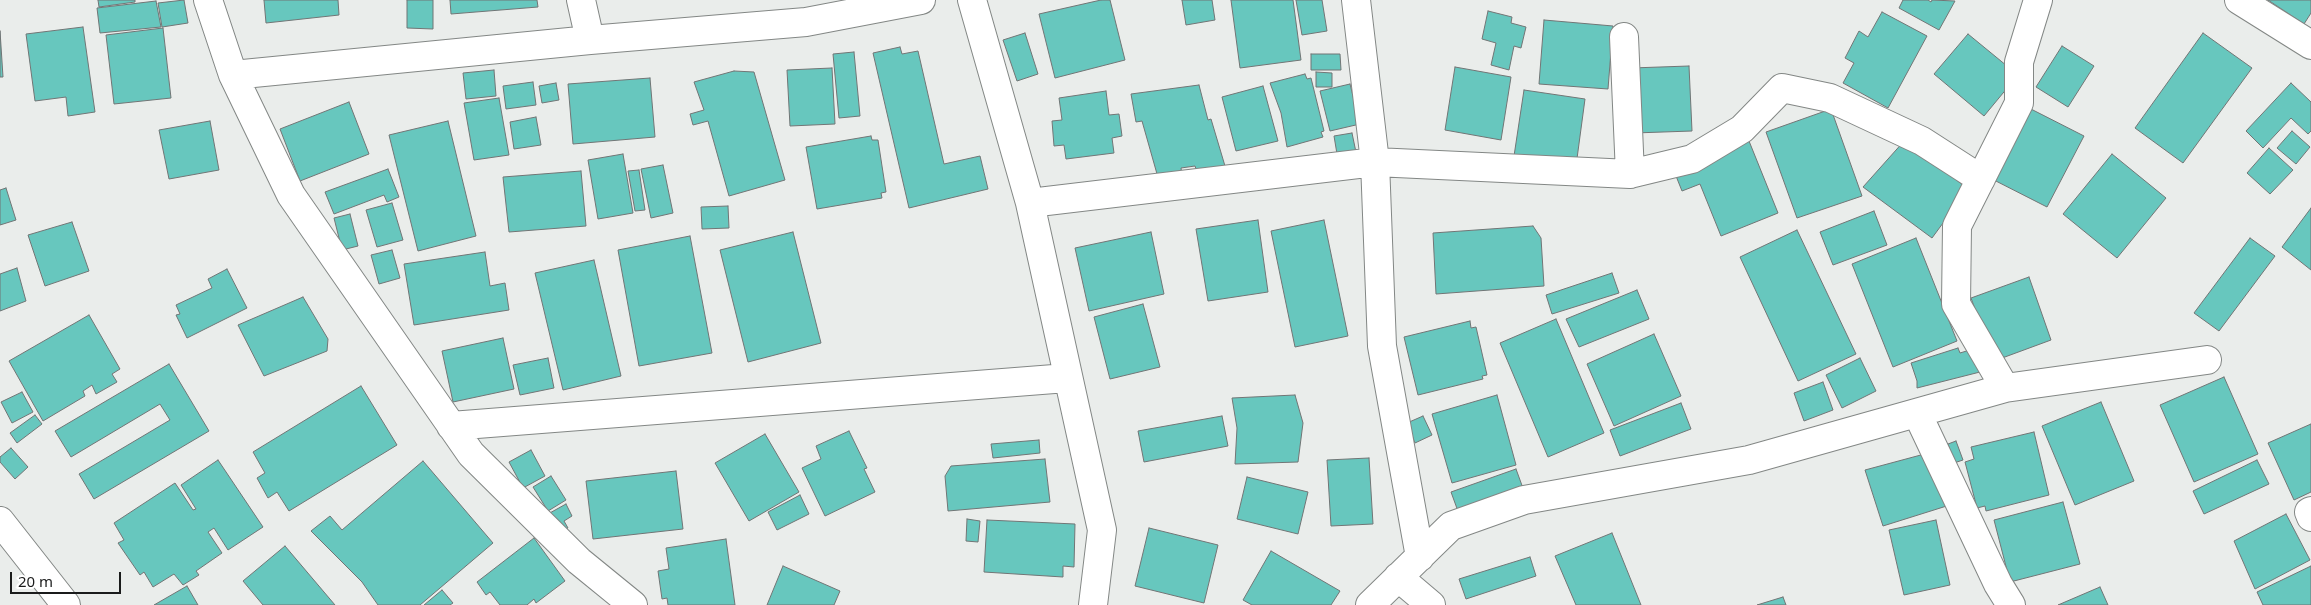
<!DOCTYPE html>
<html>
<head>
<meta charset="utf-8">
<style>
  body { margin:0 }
  #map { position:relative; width:2311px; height:605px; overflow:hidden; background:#eaedeb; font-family:"Noto Sans",sans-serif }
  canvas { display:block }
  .scale { position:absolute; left:10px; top:572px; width:111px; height:22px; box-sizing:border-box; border:2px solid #1a1b1b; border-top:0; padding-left:6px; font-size:15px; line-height:18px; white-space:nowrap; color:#1a1b1b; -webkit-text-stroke:4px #fff; paint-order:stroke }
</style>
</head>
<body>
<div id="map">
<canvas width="2311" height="605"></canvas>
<div class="scale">20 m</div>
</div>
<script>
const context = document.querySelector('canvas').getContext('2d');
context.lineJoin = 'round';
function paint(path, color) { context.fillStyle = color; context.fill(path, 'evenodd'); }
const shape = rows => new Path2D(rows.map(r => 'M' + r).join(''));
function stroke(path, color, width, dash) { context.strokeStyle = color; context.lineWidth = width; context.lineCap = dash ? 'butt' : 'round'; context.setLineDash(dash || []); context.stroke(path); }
const building = shape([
  [98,0,135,0,135,2,99,7,98,0],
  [184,0,188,23,162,27,158,3,184,0],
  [264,0,338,0,339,15,266,23,264,0],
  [407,0,433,0,433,29,407,28,407,0],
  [450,0,537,0,538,7,451,14,450,0],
  [1101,0,1110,0,1125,60,1055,78,1039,14,1101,0],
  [1182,0,1212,0,1215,20,1186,25,1182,0],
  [1231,0,1293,0,1301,60,1240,68,1231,0],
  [1296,0,1322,0,1327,31,1302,35,1296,0],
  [1903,0,1928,0,1931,2,1932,0,1955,1,1939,30,1899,8,1903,0],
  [2268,0,2311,0,2311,13,2304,24,2268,0],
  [156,1,161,27,100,33,97,8,156,1],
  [1488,11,1512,17,1511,23,1526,27,1521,48,1514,46,1509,70,1491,65,1496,43,1482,39,1488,11],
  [1882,12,1927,36,1888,108,1843,83,1854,63,1845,58,1859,31,1868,37,1882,12],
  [1544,20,1613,26,1608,89,1539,84,1544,20],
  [83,27,95,112,68,116,66,97,35,101,26,34,83,27],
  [163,28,171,98,114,104,106,35,163,28],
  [0,31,3,77,0,77,0,31],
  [1025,33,1038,74,1017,81,1003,40,1025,33],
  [2203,33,2252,68,2183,163,2135,128,2203,33],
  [1968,34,2018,75,1984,116,1934,74,1968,34],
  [2062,46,2094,66,2068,107,2036,87,2062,46],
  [900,47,902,54,918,51,944,164,980,156,988,189,909,208,873,53,900,47],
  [854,52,860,116,839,118,833,54,854,52],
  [1311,54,1340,54,1341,70,1311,70,1311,54],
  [1689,66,1692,131,1634,133,1631,68,1689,66],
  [1455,67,1511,77,1501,140,1445,130,1455,67],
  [832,68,835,124,790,126,787,70,832,68],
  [494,70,496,96,466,99,463,73,494,70],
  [734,71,754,72,785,180,729,196,708,121,693,125,690,114,704,110,694,82,734,71],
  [1316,72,1332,73,1332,87,1316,87,1316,72],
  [1305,74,1307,79,1311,78,1324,131,1321,132,1323,137,1287,147,1281,113,1270,83,1305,74],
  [650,78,655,137,573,144,568,84,650,78],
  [533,82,536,105,506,109,503,86,533,82],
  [556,83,559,100,542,103,539,86,556,83],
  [2291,83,2311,102,2311,131,2308,134,2291,118,2263,148,2246,131,2291,83],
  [1350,84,1360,124,1330,131,1320,91,1350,84],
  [1199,85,1208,120,1211,119,1225,166,1197,172,1195,166,1181,168,1182,175,1159,181,1142,121,1136,122,1131,94,1199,85],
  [1263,86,1278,141,1236,151,1222,97,1263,86],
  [1524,90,1585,99,1576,166,1514,156,1524,90],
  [1106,91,1109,115,1119,114,1122,136,1112,138,1114,153,1066,159,1064,145,1054,146,1052,121,1062,120,1059,98,1106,91],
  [499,98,509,155,474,160,464,103,499,98],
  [349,102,369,154,300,181,280,129,349,102],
  [2025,106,2084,136,2047,207,1988,177,2025,106],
  [1831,109,1862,196,1797,218,1766,132,1831,109],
  [536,117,541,145,514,149,510,122,536,117],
  [210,121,219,170,169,179,159,130,210,121],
  [448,121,476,236,418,251,389,135,448,121],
  [2292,131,2310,147,2296,164,2277,148,2292,131],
  [1352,133,1357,157,1338,160,1334,136,1352,133],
  [871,136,872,140,878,140,886,192,881,193,882,198,817,209,806,147,871,136],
  [1905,140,1968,189,1932,238,1863,187,1905,140],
  [1749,141,1778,213,1721,236,1700,184,1682,191,1674,171,1749,141],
  [2269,148,2293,170,2270,194,2247,173,2269,148],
  [623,154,633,213,598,219,588,160,623,154],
  [2112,154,2166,198,2117,258,2063,214,2112,154],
  [663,165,673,213,651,218,641,169,663,165],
  [388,169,399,197,387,202,384,195,334,214,325,192,388,169],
  [639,170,645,210,635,211,628,171,639,170],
  [581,171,586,226,509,232,503,177,581,171],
  [6,188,16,220,0,225,0,190,6,188],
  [392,203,403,240,377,247,366,210,392,203],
  [728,206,729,228,702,229,701,207,728,206],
  [2311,208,2311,270,2282,247,2311,208],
  [1874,211,1887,245,1833,265,1820,232,1874,211],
  [350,214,358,246,342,250,334,218,350,214],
  [1258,220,1268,292,1208,301,1196,229,1258,220],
  [1324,220,1348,336,1295,347,1271,231,1324,220],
  [72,222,89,271,45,286,28,235,72,222],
  [1533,226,1541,238,1544,286,1436,294,1433,233,1533,226],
  [1797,230,1856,354,1798,381,1740,257,1797,230],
  [793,232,821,343,748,362,720,250,793,232],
  [1151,232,1164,294,1089,311,1075,248,1151,232],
  [690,236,712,353,639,366,618,250,690,236],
  [1916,238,1957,341,1893,367,1852,264,1916,238],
  [2250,238,2275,256,2219,331,2194,313,2250,238],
  [392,250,400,278,379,284,371,255,392,250],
  [485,252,490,286,505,283,509,310,414,325,404,264,485,252],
  [594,260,621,376,563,390,535,273,594,260],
  [17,268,26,301,0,311,0,274,17,268],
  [227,269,247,308,187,338,176,315,180,314,176,305,212,288,208,279,227,269],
  [1612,273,1619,293,1552,314,1546,295,1612,273],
  [2029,277,2051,340,1994,361,1971,298,2029,277],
  [1637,290,1649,319,1579,347,1566,319,1637,290],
  [303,297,328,339,327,351,264,376,238,325,303,297],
  [1143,304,1160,367,1110,379,1094,317,1143,304],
  [89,315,120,369,112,374,117,382,96,394,92,385,83,391,85,396,43,421,9,361,89,315],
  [1556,319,1604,433,1548,457,1500,343,1556,319],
  [1470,321,1471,328,1476,327,1487,375,1482,376,1483,379,1418,395,1404,337,1470,321],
  [1654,334,1681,396,1614,426,1587,364,1654,334],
  [503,338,514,389,453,402,442,351,503,338],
  [1958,348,1960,353,1973,349,1980,372,1917,388,1917,381,1911,363,1958,348],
  [548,358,554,388,520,395,513,365,548,358],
  [1860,358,1876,391,1842,408,1826,375,1860,358],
  [169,364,209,431,94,499,79,474,170,420,160,404,71,457,55,431,169,364],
  [2224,377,2258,454,2194,482,2160,405,2224,377],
  [1823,382,1833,410,1804,421,1794,393,1823,382],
  [361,386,397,445,289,511,277,492,268,498,257,478,265,473,253,452,361,386],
  [22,392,33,412,12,423,1,402,22,392],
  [1295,395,1303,423,1298,462,1235,464,1237,428,1232,398,1295,395],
  [1497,395,1516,465,1452,483,1432,414,1497,395],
  [2101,402,2134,481,2075,505,2042,426,2101,402],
  [1681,403,1691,429,1620,456,1610,430,1681,403],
  [35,415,42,424,17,443,10,433,35,415],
  [1222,416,1228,446,1144,462,1138,431,1222,416],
  [1423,416,1432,435,1415,443,1407,423,1423,416],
  [2311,424,2311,492,2294,500,2268,443,2311,424],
  [849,431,867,468,864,469,875,492,825,516,802,468,821,459,816,446,849,431],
  [2034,432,2049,495,1986,511,1985,506,1977,508,1965,462,1974,459,1971,447,2034,432],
  [765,434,799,492,749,521,715,463,765,434],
  [1039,440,1040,453,993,458,991,444,1039,440],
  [1956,441,1963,460,1954,463,1948,444,1956,441],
  [11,448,28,467,15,479,0,462,0,457,11,448],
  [531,450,545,476,523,488,509,462,531,450],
  [1932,452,1953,504,1883,526,1865,470,1932,452],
  [1369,458,1373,524,1331,526,1327,460,1369,458],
  [1045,459,1050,502,948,511,945,476,951,466,1045,459],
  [218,460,263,527,228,550,214,528,208,532,222,553,196,571,199,575,183,585,174,574,153,587,144,572,140,575,118,543,124,540,114,523,175,483,193,510,196,509,181,485,218,460],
  [2257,460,2269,484,2204,514,2193,491,2257,460],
  [423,461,493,543,420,605,378,605,362,582,311,531,330,516,342,530,423,461],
  [1516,469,1524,491,1459,514,1451,492,1516,469],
  [676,471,683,529,593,539,586,481,676,471],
  [551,476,566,500,548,511,533,487,551,476],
  [1247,477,1308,492,1298,534,1237,519,1247,477],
  [800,495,809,514,777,530,768,512,800,495],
  [2063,502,2080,564,2010,582,1994,520,2063,502],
  [566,504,572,516,564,521,568,528,558,533,548,514,566,504],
  [2286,514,2310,560,2255,589,2234,541,2286,514],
  [967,519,980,521,978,542,966,541,967,519],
  [987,520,1075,524,1074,567,1063,566,1063,577,984,572,987,520],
  [1936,520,1950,585,1904,595,1889,530,1936,520],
  [1149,528,1218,545,1204,603,1135,586,1149,528],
  [1612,533,1641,605,1576,605,1555,556,1612,533],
  [534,538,565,581,536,603,534,599,527,605,500,605,490,592,486,595,477,582,534,538],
  [726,539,735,605,668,605,667,598,662,599,658,571,669,569,666,548,726,539],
  [285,546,335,605,263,605,243,581,285,546],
  [1271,551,1340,591,1331,605,1252,605,1243,600,1271,551],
  [1530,557,1536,576,1466,599,1459,579,1530,557],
  [783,566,840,591,834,605,767,605,783,566],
  [2311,566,2311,605,2263,605,2257,592,2311,566],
  [187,586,198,605,154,605,187,586],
  [2100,587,2108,605,2058,605,2100,587],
  [442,590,453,603,450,605,424,605,442,590],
  [1783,597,1786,605,1757,605,1783,597]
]);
paint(building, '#67c7be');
stroke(building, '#717575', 1);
const street = shape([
  [208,0,233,75,291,195,471,454,579,561,633,605],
  [581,0,590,40],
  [972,0,1030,203,1102,530,1093,605],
  [1356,0,1375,162,1382,346,1420,557],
  [2239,0,2311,45],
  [1624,37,1630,174],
  [233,75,590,40,806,22,921,0],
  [1030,203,1375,162,1630,174,1692,159,1742,129,1782,88,1830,98,1922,141,1981,179],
  [2005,388,1956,304,1957,226,2019,103,2019,62,2038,0],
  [1917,413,1998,584,2011,605],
  [451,426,1067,378],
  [2311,511,2309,512,2311,517],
  [1398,577,1431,605],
  [1370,605,1451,526,1524,500,1749,460,2005,388,2207,360]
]);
const secondary = shape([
  [0,521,66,605]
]);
stroke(street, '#838785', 30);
stroke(secondary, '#838785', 30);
stroke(street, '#fff', 28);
stroke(secondary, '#fff', 28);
</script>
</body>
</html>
